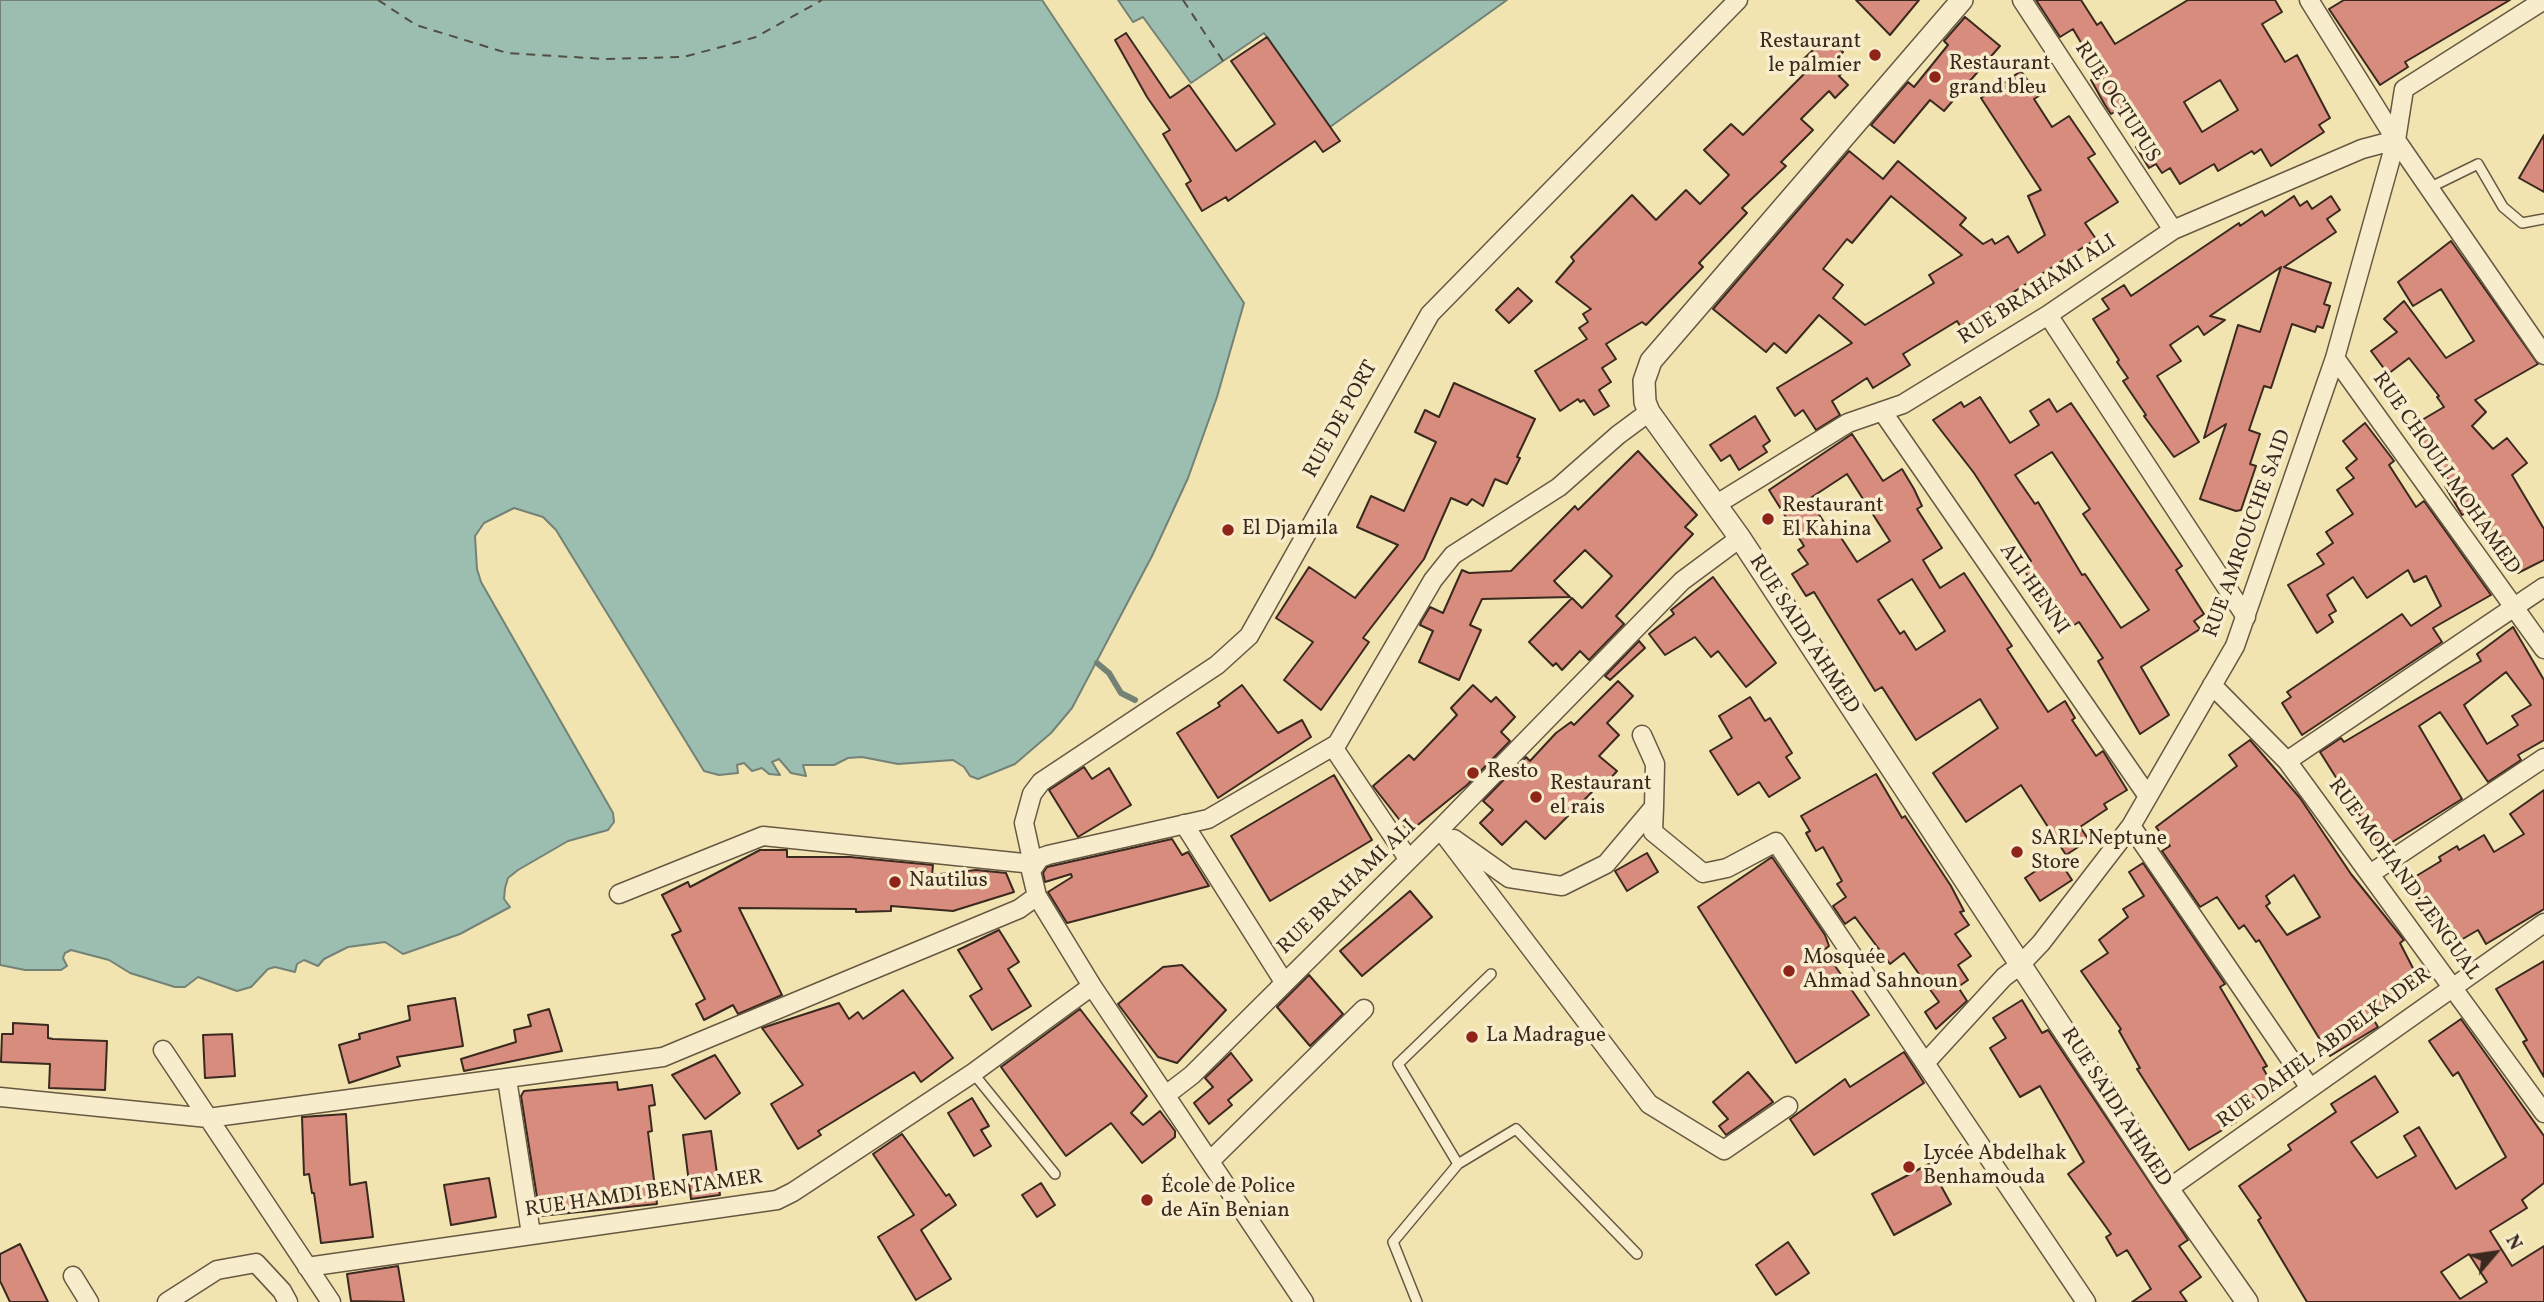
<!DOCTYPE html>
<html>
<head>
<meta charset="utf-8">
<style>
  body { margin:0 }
  #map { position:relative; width:2544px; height:1302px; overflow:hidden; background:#f2e4b1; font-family:Vollkorn,serif }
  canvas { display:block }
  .north { position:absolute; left:2460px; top:1218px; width:70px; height:70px; -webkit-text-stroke:5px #f7edcc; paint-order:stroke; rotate:61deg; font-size:19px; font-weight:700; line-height:28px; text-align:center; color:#39291e }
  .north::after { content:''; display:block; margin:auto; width:24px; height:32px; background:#39291e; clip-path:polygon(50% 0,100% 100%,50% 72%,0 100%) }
</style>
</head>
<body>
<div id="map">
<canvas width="2544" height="1302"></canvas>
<div class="north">N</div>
</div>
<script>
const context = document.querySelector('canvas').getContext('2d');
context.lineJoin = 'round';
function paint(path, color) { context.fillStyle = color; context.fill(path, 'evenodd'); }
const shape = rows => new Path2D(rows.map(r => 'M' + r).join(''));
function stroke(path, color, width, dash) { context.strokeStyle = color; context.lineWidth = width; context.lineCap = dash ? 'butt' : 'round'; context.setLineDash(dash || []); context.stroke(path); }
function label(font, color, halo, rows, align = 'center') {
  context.font = font + ' Vollkorn,serif'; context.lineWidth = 7; context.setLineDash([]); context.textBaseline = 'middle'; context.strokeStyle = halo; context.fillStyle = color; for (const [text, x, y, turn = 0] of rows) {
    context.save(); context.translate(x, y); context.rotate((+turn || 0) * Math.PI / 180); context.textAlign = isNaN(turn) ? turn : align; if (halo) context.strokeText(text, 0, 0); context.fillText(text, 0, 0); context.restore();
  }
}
const water = shape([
  [0,0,1042,0,1244,303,1217,397,1188,478,1152,556,1072,708,1051,733,1015,764,978,779,970,776,964,767,953,760,898,764,862,757,848,758,834,765,803,765,806,776,791,773,779,759,772,762,780,775,769,774,762,768,752,771,744,763,737,765,738,773,719,775,704,771,556,530,543,517,514,508,484,523,475,536,477,569,481,582,613,813,614,822,608,830,568,841,518,870,508,878,505,888,504,899,510,907,460,934,403,954,385,942,348,947,324,959,318,966,304,960,297,964,295,972,275,967,268,969,251,987,237,991,198,977,185,987,175,987,130,973,109,960,71,950,65,953,63,958,67,966,61,970,25,970,0,965,0,0],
  [1118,0,1507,0,1330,127,1264,33,1191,83,1143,17,1133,22,1118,0]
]);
paint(water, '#9cbeb1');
stroke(water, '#748276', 2);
stroke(shape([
  [1097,663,1109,673,1121,693,1135,700]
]), '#748276', 6);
stroke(shape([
  [378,0,416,25,507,53,605,59,683,57,721,47,756,37,822,0],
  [1183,0,1223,61]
]), '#524e43', 2, [9, 7]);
const building = shape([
  [1856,0,1919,0,1890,35,1856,0],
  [2036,0,2081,0,2097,25,2101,22,2115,44,2188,0,2275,0,2282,12,2262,24,2285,62,2297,55,2330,118,2319,125,2324,132,2271,166,2261,149,2254,154,2252,151,2218,171,2214,164,2180,184,2170,168,2162,173,2156,164,2149,168,2136,147,2145,142,2125,106,2111,114,2105,105,2091,80,2100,75,2073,29,2060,37,2036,0],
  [2220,80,2238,110,2202,132,2184,102,2220,80],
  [2344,0,2510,0,2405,62,2408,67,2380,85,2329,9,2344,0],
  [1965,17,2000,46,1944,111,1930,100,1894,143,1871,125,1908,82,1914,87,1948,45,1944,41,1965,17],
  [1126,33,1170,98,1189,85,1236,151,1275,124,1231,61,1267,37,1340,141,1323,152,1315,141,1228,201,1226,197,1202,211,1186,184,1191,181,1163,134,1170,130,1147,97,1115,40,1126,33],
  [1827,37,1843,52,1834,62,1843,72,1839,76,1848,85,1835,98,1829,91,1801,119,1813,130,1781,162,1786,166,1742,208,1747,213,1699,263,1703,267,1646,325,1642,322,1606,344,1616,359,1602,368,1611,382,1599,390,1609,406,1594,415,1584,400,1580,402,1578,399,1560,411,1535,371,1587,339,1579,328,1588,322,1583,314,1591,309,1556,282,1574,261,1571,257,1632,195,1656,220,1686,190,1700,204,1729,175,1704,150,1731,124,1743,135,1805,73,1797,65,1827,37],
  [2021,71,2039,96,2034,99,2052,127,2069,116,2095,154,2088,158,2118,202,2085,223,2096,239,1978,315,1986,330,1969,340,1957,321,1903,354,1910,365,1873,388,1867,378,1832,401,1840,415,1816,430,1803,410,1795,416,1777,388,1852,343,1819,315,1786,353,1774,343,1766,352,1713,309,1849,151,1883,179,1898,161,1966,218,1960,225,1983,244,1992,239,1995,244,2008,236,2018,253,2045,235,2028,196,2041,190,1981,98,2021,71],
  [1891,196,1962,255,1929,275,1934,283,1865,325,1833,298,1843,285,1823,269,1847,239,1852,243,1891,196],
  [2544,135,2544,192,2519,178,2544,135],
  [2294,196,2300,206,2307,201,2312,209,2331,196,2340,210,2327,219,2336,232,2284,267,2331,283,2324,304,2330,306,2323,328,2317,326,2315,332,2292,324,2271,388,2264,386,2249,430,2260,434,2250,464,2256,466,2241,510,2236,511,2200,499,2226,424,2204,438,2238,325,2260,332,2281,267,2210,316,2225,320,2204,335,2198,326,2170,345,2181,361,2157,376,2199,442,2174,457,2144,416,2146,415,2123,381,2128,378,2117,362,2119,360,2093,319,2109,309,2102,299,2124,285,2131,296,2239,223,2240,226,2262,211,2265,216,2294,196],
  [2451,241,2538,364,2475,400,2486,412,2472,426,2493,449,2507,438,2527,463,2512,475,2544,529,2544,560,2518,573,2497,531,2490,535,2473,508,2462,515,2445,486,2450,482,2426,453,2410,427,2444,407,2437,397,2439,396,2409,358,2388,374,2371,351,2397,332,2384,319,2404,301,2446,358,2474,341,2441,289,2413,306,2398,282,2451,241],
  [1518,288,1532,301,1509,323,1496,310,1518,288],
  [1454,383,1535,419,1517,457,1520,458,1507,484,1495,479,1483,506,1472,499,1467,505,1451,498,1424,559,1363,638,1369,642,1321,710,1284,680,1313,642,1276,618,1309,567,1355,598,1398,545,1357,527,1371,496,1404,511,1436,442,1415,432,1425,410,1439,417,1454,383],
  [1980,397,2010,443,2039,425,2030,411,2049,399,2057,412,2071,403,2182,566,2176,570,2204,614,2194,621,2200,629,2141,667,2169,715,2140,734,2098,661,2103,658,2079,622,2066,630,2050,606,2048,607,2022,567,2031,561,1974,473,1933,420,1961,402,1964,407,1980,397],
  [2052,452,2090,509,2083,514,2149,610,2121,628,2085,574,2082,575,2038,502,2035,504,2015,475,2052,452],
  [1755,416,1770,441,1763,446,1767,452,1739,470,1730,455,1721,461,1710,445,1755,416],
  [2365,423,2394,461,2389,465,2416,507,2424,501,2491,595,2433,628,2442,642,2302,735,2282,703,2291,697,2287,692,2402,614,2411,626,2441,606,2426,576,2414,582,2408,570,2367,598,2353,577,2327,595,2336,611,2329,615,2333,622,2317,633,2288,585,2324,564,2317,554,2333,543,2326,532,2353,514,2337,490,2354,478,2346,468,2357,459,2343,441,2365,423],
  [1852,434,1883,481,1902,469,1914,489,1922,506,1917,509,1942,548,1923,560,1940,588,1964,573,2012,646,2007,649,2048,712,2065,701,2075,718,2072,720,2096,756,2103,751,2127,790,2104,804,2107,809,2080,827,2089,840,2066,855,2021,785,1966,822,1933,773,1998,728,1980,699,1916,740,1882,687,1875,691,1814,592,1806,596,1792,574,1808,564,1798,550,1804,546,1769,490,1852,434],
  [1847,474,1890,541,1857,562,1834,527,1829,530,1809,499,1847,474],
  [1912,579,1945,631,1916,650,1904,631,1900,634,1878,600,1912,579],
  [1638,451,1697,515,1685,527,1693,534,1616,616,1624,624,1589,660,1580,651,1562,670,1556,663,1553,666,1529,642,1572,598,1582,608,1612,576,1585,550,1554,581,1570,597,1482,599,1470,625,1481,630,1459,680,1419,662,1433,631,1420,625,1421,622,1430,607,1443,613,1462,570,1469,573,1511,571,1575,506,1578,510,1638,451],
  [1713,577,1776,663,1746,687,1718,651,1711,657,1695,637,1665,655,1649,634,1674,614,1671,610,1713,577],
  [2513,627,2544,680,2544,740,2518,755,2521,760,2488,782,2440,712,2419,726,2462,799,2381,849,2320,752,2341,738,2344,742,2481,661,2477,654,2513,627],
  [2506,672,2531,705,2512,716,2518,725,2487,744,2464,705,2506,672],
  [1639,641,1645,648,1610,680,1605,676,1639,641],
  [1618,681,1633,696,1607,723,1619,735,1599,756,1617,771,1604,786,1601,783,1545,839,1526,821,1502,845,1480,823,1493,810,1483,801,1526,757,1530,761,1556,733,1571,722,1574,725,1618,681],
  [1242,685,1278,733,1302,720,1311,737,1218,798,1177,733,1220,706,1218,703,1242,685],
  [1473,685,1491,702,1496,697,1515,717,1501,732,1510,741,1467,785,1409,832,1373,786,1409,755,1414,760,1457,715,1451,708,1473,685],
  [1750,697,1765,721,1770,718,1792,753,1786,757,1800,778,1769,797,1759,782,1738,795,1710,751,1732,738,1719,716,1750,697],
  [2250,740,2300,798,2351,874,2404,940,2400,943,2416,974,2396,985,2403,998,2372,1017,2378,1027,2330,1056,2259,940,2256,942,2244,925,2239,929,2217,897,2200,907,2162,851,2170,846,2156,827,2237,766,2229,755,2250,740],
  [2294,875,2320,917,2287,935,2266,906,2270,903,2266,896,2294,875],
  [1084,767,1092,779,1109,768,1131,805,1078,837,1049,790,1084,767],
  [1876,774,1902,818,1905,816,1951,886,1964,911,1960,912,1969,925,1955,934,1971,956,1958,965,1968,980,1958,987,1967,1001,1936,1029,1925,1012,1939,1002,1904,953,1890,964,1855,917,1845,924,1833,906,1846,897,1837,884,1842,881,1823,847,1816,851,1806,833,1810,831,1801,816,1876,774],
  [1334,775,1372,840,1270,901,1231,836,1334,775],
  [2544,790,2544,909,2486,944,2478,930,2449,947,2408,881,2441,861,2439,857,2457,846,2459,850,2484,835,2494,852,2524,834,2510,814,2544,790],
  [1172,839,1182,855,1188,852,1209,886,1067,923,1048,892,1072,877,1071,874,1045,882,1043,873,1047,867,1172,839],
  [760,850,787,850,787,857,850,857,933,865,932,875,976,870,1006,873,1014,892,953,911,891,906,891,911,856,912,856,909,739,908,782,995,738,1014,733,1005,704,1020,696,1004,705,999,672,935,681,931,662,895,688,882,690,887,760,850],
  [1647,853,1658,872,1627,891,1615,871,1647,853],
  [1772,857,1825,935,1829,946,1824,950,1869,1015,1796,1063,1698,907,1772,857],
  [2057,857,2072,880,2040,901,2025,878,2057,857],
  [2143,863,2225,984,2220,987,2267,1066,2263,1068,2276,1092,2232,1115,2236,1122,2189,1150,2137,1069,2140,1068,2119,1031,2121,1029,2081,971,2108,953,2099,940,2128,917,2123,909,2144,896,2129,872,2143,863],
  [1410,891,1432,917,1362,976,1340,951,1410,891],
  [999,930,1019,962,1008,969,1031,1006,992,1030,970,996,982,989,958,950,999,930],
  [2544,961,2544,1077,2523,1042,2527,1040,2496,989,2544,961],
  [1182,965,1226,1010,1177,1063,1158,1057,1118,1004,1163,967,1182,965],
  [1309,975,1343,1014,1310,1046,1277,1007,1309,975],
  [903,990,953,1058,921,1082,914,1072,818,1131,821,1135,798,1149,771,1104,803,1085,762,1028,839,1003,849,1019,858,1012,863,1019,903,990],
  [455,998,463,1046,397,1057,400,1066,349,1083,339,1045,360,1039,359,1034,410,1020,408,1006,455,998],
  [2022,1000,2042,1033,2048,1030,2188,1240,2179,1246,2201,1277,2180,1292,2187,1302,2132,1302,2151,1289,2127,1250,2117,1256,2106,1237,2111,1234,2068,1174,2084,1162,2040,1086,2020,1097,1990,1048,2006,1038,1993,1018,2022,1000],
  [549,1009,562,1051,464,1071,461,1059,516,1042,514,1030,531,1026,528,1015,549,1009],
  [1080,1009,1147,1096,1131,1113,1143,1125,1160,1111,1175,1131,1175,1137,1142,1163,1111,1123,1066,1156,1001,1067,1080,1009],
  [2461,1019,2544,1136,2544,1183,2522,1200,2527,1208,2490,1231,2512,1266,2544,1246,2544,1302,2307,1302,2258,1220,2261,1218,2239,1186,2291,1150,2288,1145,2336,1112,2331,1104,2375,1076,2398,1112,2351,1142,2377,1178,2416,1156,2404,1136,2419,1127,2456,1189,2506,1157,2458,1072,2453,1076,2429,1041,2461,1019],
  [2469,1254,2487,1282,2460,1299,2441,1272,2469,1254],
  [13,1023,48,1025,48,1038,53,1039,107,1041,105,1090,49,1088,50,1064,1,1062,2,1034,13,1034,13,1023],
  [232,1034,235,1076,205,1078,203,1035,232,1034],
  [1904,1052,1924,1083,1814,1155,1790,1119,1845,1079,1850,1087,1904,1052],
  [1231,1053,1252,1080,1228,1100,1232,1105,1209,1124,1194,1103,1213,1087,1205,1078,1231,1053],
  [715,1055,740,1093,705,1119,672,1075,715,1055],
  [1748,1072,1773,1102,1726,1135,1719,1126,1728,1119,1713,1102,1748,1072],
  [617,1082,618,1090,652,1085,655,1105,649,1106,652,1131,648,1132,657,1204,540,1216,521,1096,524,1091,617,1082],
  [972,1098,989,1126,981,1130,991,1146,974,1156,948,1113,972,1098],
  [346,1114,350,1185,366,1182,373,1237,321,1243,314,1193,312,1193,309,1174,304,1175,302,1117,346,1114],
  [711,1131,720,1195,691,1199,683,1135,711,1131],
  [902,1134,946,1196,949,1194,956,1205,921,1230,951,1279,916,1300,878,1237,914,1215,873,1154,902,1134],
  [1929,1164,1951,1204,1894,1235,1872,1194,1929,1164],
  [489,1178,496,1217,451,1225,444,1185,489,1178],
  [1041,1183,1055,1205,1037,1217,1022,1195,1041,1183],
  [1788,1242,1809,1273,1776,1295,1756,1265,1788,1242],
  [20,1244,48,1302,10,1302,0,1281,0,1254,20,1244],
  [398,1266,404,1302,351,1301,347,1274,398,1266]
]);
paint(building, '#d78c7d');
stroke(building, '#39291e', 2);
const service = shape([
  [2429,188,2478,164,2503,207,2522,223,2544,219],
  [973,1073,1055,1174],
  [1458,1164,1398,1064,1491,974],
  [1417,1302,1393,1242,1458,1164,1516,1129,1637,1254]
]);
const minor = shape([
  [2022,0,2173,230],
  [2309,0,2396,140,2544,355],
  [2048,315,2246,617],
  [2335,358,2544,649],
  [1882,411,2147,795],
  [1717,504,1848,423,1903,404,2048,315,2173,230,2362,149,2396,140],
  [2212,685,2287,761,2544,1113],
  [1333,747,1409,860],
  [2287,761,2544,587],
  [1654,807,1653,832,1703,873,1727,868,1776,842,2086,1302],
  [1184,824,1284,982],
  [2131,826,2310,1088],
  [1440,829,1649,1104,1724,1150,1788,1106],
  [1454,839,1509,878,1562,886,1606,864,1654,807,1655,764,1642,735],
  [2370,874,2544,758],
  [619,894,763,836,1033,864,1024,823,1032,794,1041,782,1217,665,1249,636,1430,314,1738,0],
  [163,1050,331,1302],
  [1926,1062,2004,977,2020,965,2041,943,2131,826,2235,646,2335,358,2396,140,2404,89,2544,0],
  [507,1079,531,1234],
  [1166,1095,1192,1075,1440,829,1682,581,1740,538],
  [0,1097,208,1118,663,1057,1019,909,1037,896],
  [1210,1161,1364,1009],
  [2168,1189,2544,923],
  [307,1267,777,1200,793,1192,973,1073,1092,986],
  [73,1276,89,1302],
  [167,1302,217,1270,256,1263,282,1291,288,1302],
  [1304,1302,1092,986,1037,896,1031,871,1040,858,1048,855,1208,819,1337,744,1433,580,1453,555,1559,487,1618,435,1649,412]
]);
const tertiary = shape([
  [1962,0,1651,361,1644,381,1645,402,1649,412,1740,538,2168,1189,2247,1302]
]);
stroke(service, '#675843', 12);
stroke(minor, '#675843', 21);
stroke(tertiary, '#675843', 24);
stroke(service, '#f7edcc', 9);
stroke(minor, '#f7edcc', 18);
stroke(tertiary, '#f7edcc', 21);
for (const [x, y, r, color] of [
  [1875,55,7,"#8f2418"],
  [1935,77,7,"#8f2418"],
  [1768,519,7,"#8f2418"],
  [1228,530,7,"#8f2418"],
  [1473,773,7,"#8f2418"],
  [1536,797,7,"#8f2418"],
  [2017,852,7,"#8f2418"],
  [895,882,7,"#8f2418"],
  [1789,971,7,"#8f2418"],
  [1472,1037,7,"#8f2418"],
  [1909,1167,7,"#8f2418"],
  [1147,1200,7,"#8f2418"]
]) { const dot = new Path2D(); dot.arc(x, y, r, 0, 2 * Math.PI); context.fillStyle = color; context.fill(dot); stroke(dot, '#f7edcc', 2.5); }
label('21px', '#39291e', '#f7edcc', [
  ["Restaurant",1861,43,"right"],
  ["le palmier",1861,67,"right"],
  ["Restaurant",1949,65],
  ["grand bleu",1949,89],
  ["Restaurant",1782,507],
  ["El Kahina",1782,531],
  ["El Djamila",1242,530],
  ["Resto",1487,773],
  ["Restaurant",1550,785],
  ["el rais",1550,809],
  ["SARL Neptune",2031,840],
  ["Store",2031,864],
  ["Nautilus",909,882],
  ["Mosquée",1803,959],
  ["Ahmad Sahnoun",1803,983],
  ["La Madrague",1486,1037],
  ["Lycée Abdelhak",1923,1155],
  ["Benhamouda",1923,1179],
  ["École de Police",1161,1188],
  ["de Aïn Benian",1161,1212]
], 'left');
label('21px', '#39291e', '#f7edcc', [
  ["RUE OCTUPUS",2116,103,57],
  ["RUE BRAHAMI ALI",2038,291,-33],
  ["RUE DE PORT",1342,420,-61],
  ["RUE CHOULI MOHAMED",2445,474,55],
  ["RUE AMROUCHE SAID",2249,534,-70],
  ["ALI HENNI",2033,590,55],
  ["RUE SAIDI AHMED",1803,635,57],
  ["RUE MOHAND ZENGUAL",2403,880,54],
  ["RUE BRAHAMI ALI",1348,888,-44],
  ["RUE DAHEL ABDELKADER",2325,1049,-36],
  ["RUE SAIDI AHMED",2115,1108,57],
  ["RUE HAMDI BEN TAMER",644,1195,-8]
]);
</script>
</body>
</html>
